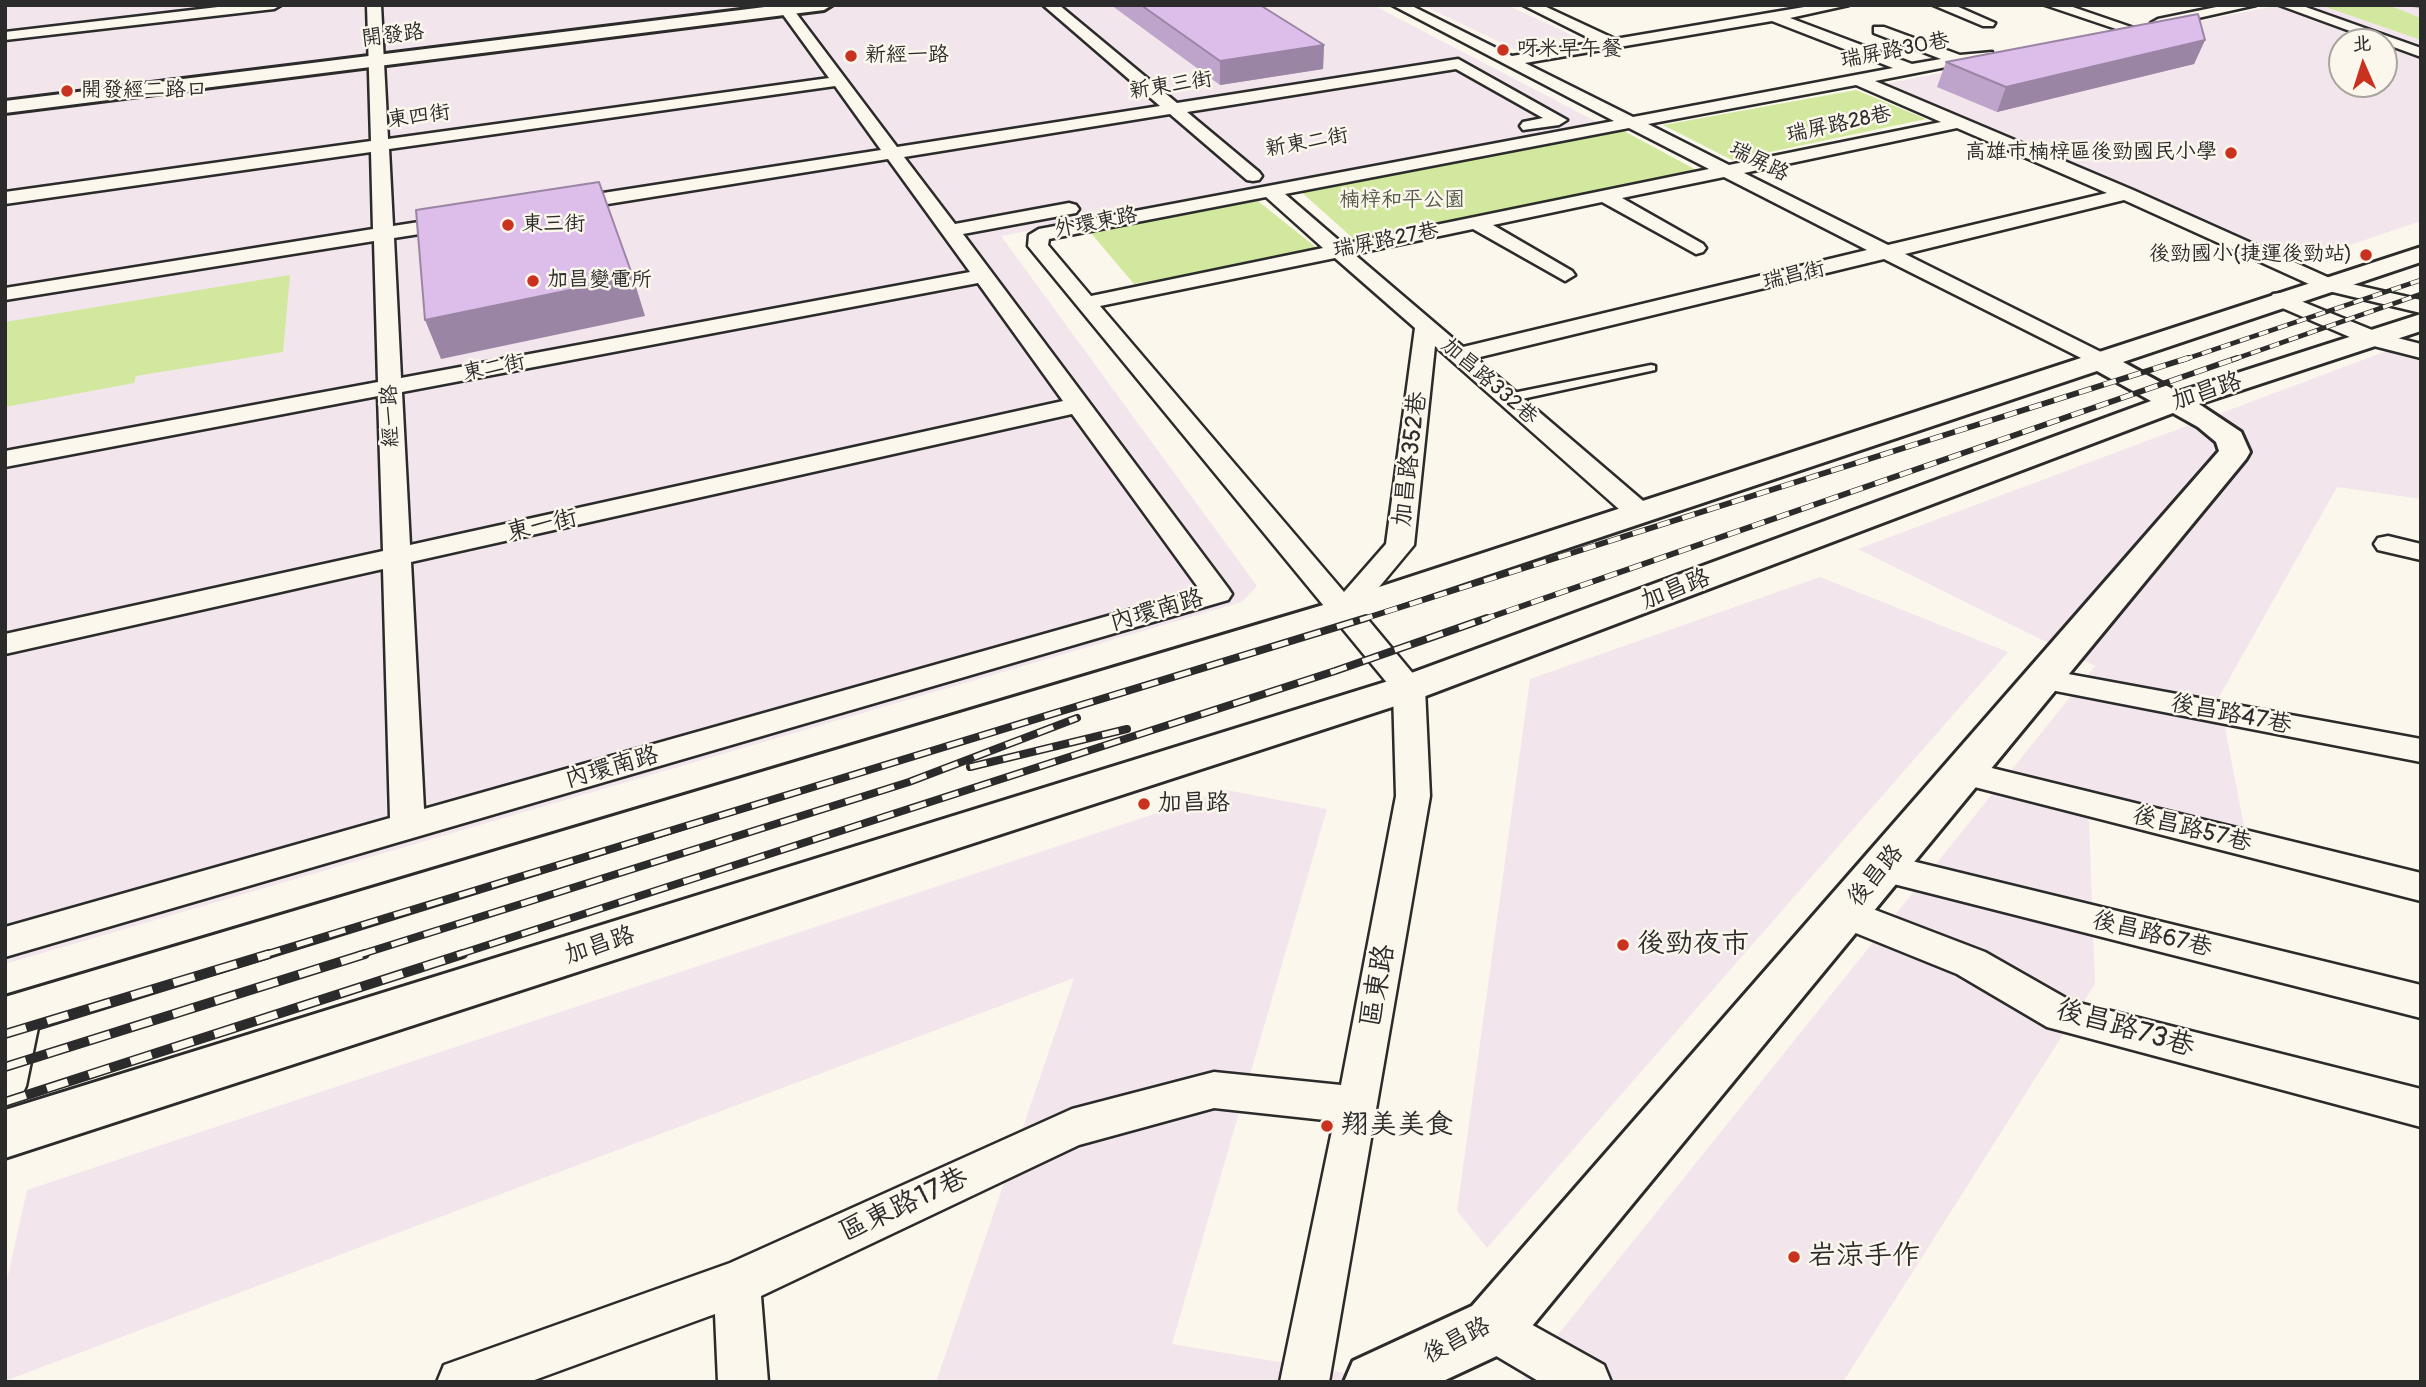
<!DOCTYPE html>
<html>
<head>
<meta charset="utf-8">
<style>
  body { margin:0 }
  #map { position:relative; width:2426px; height:1387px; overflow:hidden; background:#fbf7ec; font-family:Pangolin,"LXGW WenKai TC",sans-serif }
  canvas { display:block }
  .frame { position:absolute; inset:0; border:7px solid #2b2b2b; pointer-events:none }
  .north { position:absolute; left:2328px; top:28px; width:70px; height:70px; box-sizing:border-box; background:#fbf7ec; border:2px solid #a8a59f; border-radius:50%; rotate:357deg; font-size:19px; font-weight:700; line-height:28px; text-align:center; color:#2b2b2b }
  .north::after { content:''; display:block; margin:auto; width:24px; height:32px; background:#c8321e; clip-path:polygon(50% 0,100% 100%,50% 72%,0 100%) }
</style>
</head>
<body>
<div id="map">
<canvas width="2426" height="1387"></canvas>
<div class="frame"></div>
<div class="north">北</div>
</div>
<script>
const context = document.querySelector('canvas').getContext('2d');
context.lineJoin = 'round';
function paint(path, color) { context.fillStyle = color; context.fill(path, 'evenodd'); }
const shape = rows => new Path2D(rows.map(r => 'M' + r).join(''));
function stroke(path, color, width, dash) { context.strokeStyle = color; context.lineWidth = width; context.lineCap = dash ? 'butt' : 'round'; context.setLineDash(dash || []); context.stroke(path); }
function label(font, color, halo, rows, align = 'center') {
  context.font = font + ' Pangolin,"LXGW WenKai TC",sans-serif'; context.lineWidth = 5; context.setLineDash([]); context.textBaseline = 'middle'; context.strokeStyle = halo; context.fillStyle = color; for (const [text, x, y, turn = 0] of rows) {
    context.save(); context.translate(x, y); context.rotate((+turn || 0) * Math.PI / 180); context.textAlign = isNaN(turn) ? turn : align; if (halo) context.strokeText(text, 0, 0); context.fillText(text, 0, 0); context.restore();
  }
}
paint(shape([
  [5,5,1373,5,1599,123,1001,236,1257,586,1242,602,5,964],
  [1422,5,1507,5,1578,38,1514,49],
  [2298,5,2421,5,2421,49],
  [2275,6,2374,42,2342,42,2342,84,2384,84,2384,46,2421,59,2421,221,2300,262,1880,85],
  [2392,349,2421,358,2421,499,2337,487,2219,697,2245,831,2088,793,2095,984,1843,1382,1520,1382,2095,666,1858,549],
  [1820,577,2008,652,1487,1248,1457,1211,1530,679],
  [1226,790,1327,809,1172,1344,1398,1382,936,1382,1074,978,5,1381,5,1289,27,1190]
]), '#f2e6ec');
paint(shape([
  [2320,5,2388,5,2421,18,2421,40],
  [1856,90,1926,119,1732,160,1663,125],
  [1624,131,1700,172,1355,240,1299,190],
  [1258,201,1318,249,1134,284,1090,232],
  [290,275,283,352,136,376,134,383,5,407,5,322]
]), '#d1e89e');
const lane = shape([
  [1651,365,1655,366,1655,370,1508,402,1502,398,1508,394,1651,365]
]);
const street = shape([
  [235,5,281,5,274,9,5,40,5,32,235,5],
  [367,5,381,5,388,139,829,78,776,5,790,5,897,147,1160,106,1043,5,1059,5,1177,103,1458,59,1567,120,1559,125,1523,130,1520,126,1523,122,1543,118,1456,69,1187,112,1259,172,1262,176,1259,180,1253,181,1247,180,1170,114,904,157,955,224,1069,203,1076,205,1079,209,1076,213,963,234,1228,588,1232,594,1228,600,5,957,5,927,390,818,383,569,5,654,5,634,383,551,378,396,5,467,5,451,378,382,374,241,5,300,5,288,373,229,371,152,5,204,5,192,371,141,367,5],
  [835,86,881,150,564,199,554,205,564,211,888,159,970,272,401,378,394,238,458,228,468,222,458,216,393,226,389,149,835,86],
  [978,283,1063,401,410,545,402,392,978,283],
  [1072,414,1200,590,424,809,411,562,1072,414],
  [1392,5,1410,5,1512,56,1597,42,1523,5,1542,5,1615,39,1816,5,1849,5,1790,18,1912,64,1941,59,1874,33,1874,27,1884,27,1960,55,1992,52,1992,58,1875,81,2133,190,2334,280,2421,300,2421,313,2320,289,2124,200,1905,254,2107,355,2110,360,2107,365,2099,367,1884,259,1476,358,1649,506,1652,512,1649,518,1639,520,1629,518,1435,346,1414,545,1360,610,1425,688,1430,796,1329,1382,1280,1382,1334,1121,1214,1108,1079,1145,761,1296,768,1382,718,1382,715,1314,529,1382,437,1382,444,1365,730,1263,1072,1109,1214,1072,1341,1085,1396,796,1393,690,1028,246,1029,235,1039,229,1614,121,1392,5],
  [1772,21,1893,68,1633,117,1525,63,1772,21],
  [1856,85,1941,122,1729,165,1648,124,1856,85],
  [1629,128,1709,169,1343,244,1285,194,1629,128],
  [1957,128,2107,193,1888,245,1744,173,1957,128],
  [1724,177,1867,250,1463,347,1354,254,1473,229,1565,281,1575,275,1572,271,1493,225,1602,202,1696,254,1703,252,1706,248,1703,244,1622,198,1724,177],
  [1266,197,1323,248,1091,296,1048,245,1049,239,1266,197],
  [1335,258,1415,328,1386,544,1344,592,1100,306,1335,258],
  [1933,5,1954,5,1995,23,1993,26,1983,26,1933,5],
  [2045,5,2067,5,2134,28,2132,31,2122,31,2045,5],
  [2226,5,2256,5,2158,27,2151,23,2158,19,2226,5],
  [2279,5,2300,5,2421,48,2421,57,2279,5],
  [2281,293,2382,334,2421,344,2421,358,2366,344,2273,304,2270,299,2273,294,2281,293],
  [2388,536,2421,544,2421,560,2378,550,2374,544,2378,538,2388,536],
  [2041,669,2421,739,2421,762,2030,686,2025,679,2030,672,2041,669],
  [1963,761,2421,873,2421,901,1951,781,1946,773,1951,765,1963,761],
  [1883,854,2421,985,2421,1018,1870,878,1865,868,1870,858,1883,854],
  [1844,898,1985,952,2071,1001,2421,1089,2421,1127,2047,1027,1957,974,1831,923,1825,913,1831,903,1844,898],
  [21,996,35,1001,41,1013,26,1086,20,1099,5,1104,5,1005,21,996],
  [1493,1303,1604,1365,1611,1382,1540,1382,1476,1344,1469,1327,1476,1310,1493,1303]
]);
const secondary = shape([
  [781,5,832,5,824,10,5,113,5,101,781,5],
  [2421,247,2421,262,2123,362,2178,392,2421,314,2421,331,2199,404,2241,432,2250,452,2246,459,1514,1348,1441,1382,1344,1382,1353,1361,1472,1306,2219,451,2216,442,2198,427,2173,413,1423,697,5,1158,5,1110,1395,679,2151,401,2097,371,1356,619,5,1038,5,997,1330,603,2421,247]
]);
stroke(lane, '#2b2b2b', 5);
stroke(street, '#2b2b2b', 5);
stroke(secondary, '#2b2b2b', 6);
paint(lane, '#fbf7ec');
paint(street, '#fbf7ec');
paint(secondary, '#fbf7ec');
const railFar3 = shape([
  [2183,360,2421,280],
  [2232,360,2421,294]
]);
const railFar2 = shape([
  [1360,620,2188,358],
  [1482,620,2237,358]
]);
const railFar1 = shape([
  [970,767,1127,729],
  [264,955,1366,618],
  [359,955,909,782,1077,718],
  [457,955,1335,671,1487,618]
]);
const rail = shape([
  [5,1034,269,954],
  [5,1067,365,954],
  [5,1102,463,954]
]);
stroke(railFar3, '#2b2b2b', 5);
stroke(railFar2, '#2b2b2b', 6);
stroke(railFar1, '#2b2b2b', 8);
stroke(rail, '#2b2b2b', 10);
stroke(railFar3, '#fbf7ec', 3.5, [10]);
stroke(railFar2, '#fbf7ec', 4.5, [13]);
stroke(railFar1, '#fbf7ec', 5, [17]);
stroke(rail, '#fbf7ec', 7, [22]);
paint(shape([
  [1111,5,1260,5,1324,45,1323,69,1220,85],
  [2405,5,2421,5,2421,9],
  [2205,40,2194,64,1997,112,1937,87,1946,62]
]), '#bea3ca');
paint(shape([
  [2205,40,2194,64,1997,112,2006,87],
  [1324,45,1323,69,1220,85,1220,61],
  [633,277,645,316,441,359,425,320]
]), '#9b85a4');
const building = shape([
  [1141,5,1260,5,1324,45,1220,61,1141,5],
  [2198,14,2205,40,2006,87,1946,62,2198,14],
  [599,182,633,277,425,320,416,210,599,182]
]);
paint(building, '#ddbeeb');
stroke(building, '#9b85a4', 2);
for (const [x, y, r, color] of [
  [1503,50,7,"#c8321e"],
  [851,56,7,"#c8321e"],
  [67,91,7,"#c8321e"],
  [2231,153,7,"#c8321e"],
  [508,225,7,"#c8321e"],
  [2366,255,7,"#c8321e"],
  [533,281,7,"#c8321e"],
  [1144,804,7,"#c8321e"],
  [1623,945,7,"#c8321e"],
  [1327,1126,7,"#c8321e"],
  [1794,1257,7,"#c8321e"]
]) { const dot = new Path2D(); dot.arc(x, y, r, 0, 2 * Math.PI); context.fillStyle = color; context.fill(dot); stroke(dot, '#fbf7ec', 2.5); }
label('21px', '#2b2b2b', '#fbf7ec', [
  ["開發路",393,36,-7],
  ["瑞屏路30巷",1895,51,-11],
  ["新東三街",1171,86,-9],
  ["東四街",419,117,-8],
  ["瑞屏路28巷",1839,125,-12],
  ["新東二街",1307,143,-10],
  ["瑞屏路",1759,162,27],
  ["外環東路",1096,223,-11],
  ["瑞屏路27巷",1386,241,-11],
  ["瑞昌街",1794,276,-13],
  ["東二街",494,368,-11],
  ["加昌路332巷",1489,382,41],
  ["經一路",391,416,-92]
]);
label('21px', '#2b2b2b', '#fbf7ec', [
  ["呀米早午餐",1517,50],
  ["新經一路",865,56],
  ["開發經二路口",81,91],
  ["高雄市楠梓區後勁國民小學",2217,153,"right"],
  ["東三街",522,225],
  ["後勁國小(捷運後勁站)",2352,255,"right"],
  ["加昌變電所",547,281]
], 'left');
label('21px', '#545a48', '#fbf7ec', [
  ["楠梓和平公園",1402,201]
]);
label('24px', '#2b2b2b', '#fbf7ec', [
  ["加昌路",2207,392,-18],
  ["加昌路352巷",1411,459,-83],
  ["東一街",542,526,-13],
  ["加昌路",1676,590,-21],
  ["內環南路",1157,611,-16],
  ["後昌路47巷",2231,715,11],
  ["內環南路",612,768,-16],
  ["後昌路57巷",2192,830,14],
  ["後昌路",1876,876,-50],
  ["後昌路67巷",2152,935,14],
  ["加昌路",600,946,-18],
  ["後昌路",1457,1341,-27]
]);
label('24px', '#2b2b2b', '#fbf7ec', [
  ["加昌路",1158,804]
], 'left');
label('28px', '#2b2b2b', '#fbf7ec', [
  ["後勁夜市",1637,945],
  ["翔美美食",1341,1126],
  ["岩涼手作",1808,1257]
], 'left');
label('28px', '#2b2b2b', '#fbf7ec', [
  ["區東路",1379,986,-80],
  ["後昌路73巷",2125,1029,16],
  ["區東路17巷",904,1206,-25]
]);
</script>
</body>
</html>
